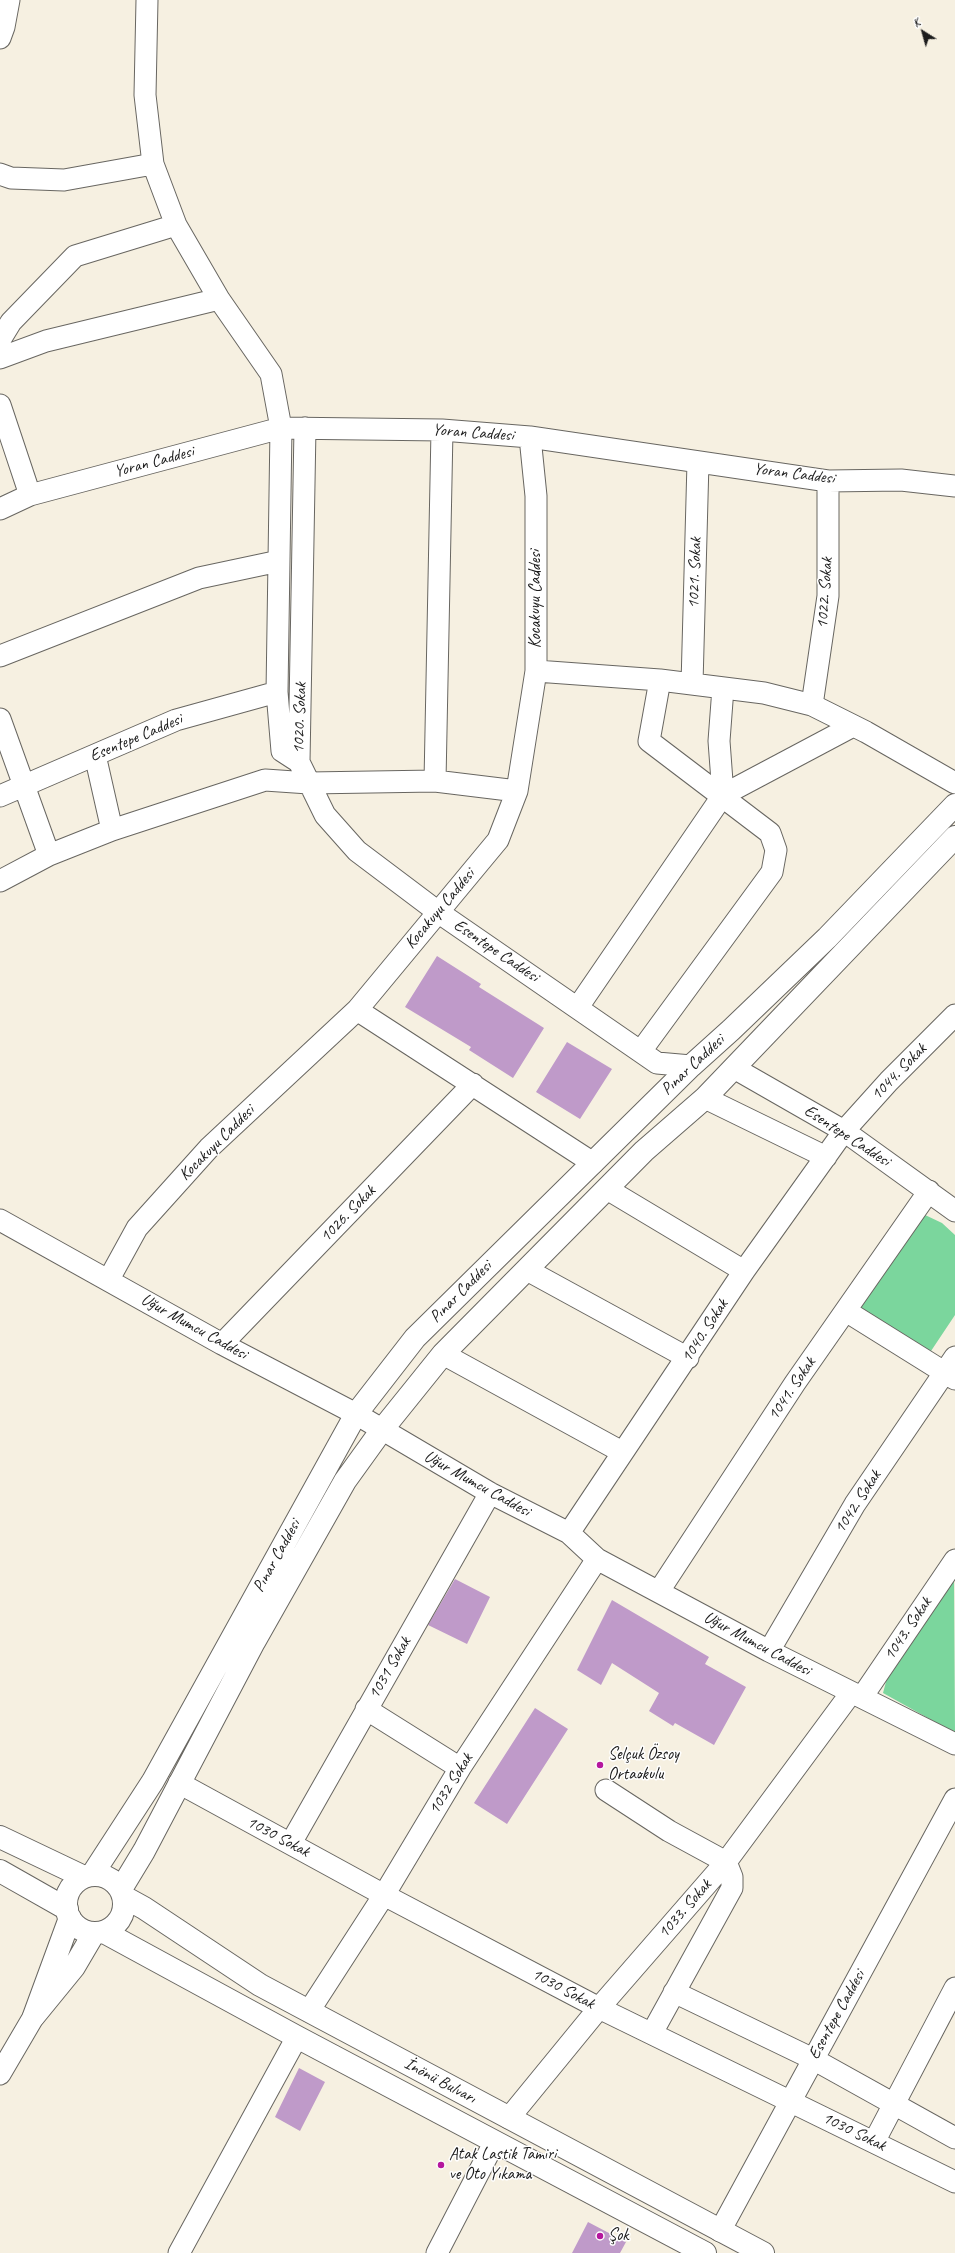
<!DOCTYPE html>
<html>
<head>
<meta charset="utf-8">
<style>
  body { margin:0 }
  #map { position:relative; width:955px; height:2253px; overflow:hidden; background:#f6f0e1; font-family:Caveat,sans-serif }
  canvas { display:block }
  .north { position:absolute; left:903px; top:12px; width:40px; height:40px; -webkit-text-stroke:3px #fff; paint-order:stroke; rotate:323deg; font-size:11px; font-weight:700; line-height:16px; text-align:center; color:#1c1c1c }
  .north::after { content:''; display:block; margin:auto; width:14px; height:18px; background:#1c1c1c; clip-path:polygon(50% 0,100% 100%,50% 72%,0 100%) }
</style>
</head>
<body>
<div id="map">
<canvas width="955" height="2253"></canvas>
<div class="north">K</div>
</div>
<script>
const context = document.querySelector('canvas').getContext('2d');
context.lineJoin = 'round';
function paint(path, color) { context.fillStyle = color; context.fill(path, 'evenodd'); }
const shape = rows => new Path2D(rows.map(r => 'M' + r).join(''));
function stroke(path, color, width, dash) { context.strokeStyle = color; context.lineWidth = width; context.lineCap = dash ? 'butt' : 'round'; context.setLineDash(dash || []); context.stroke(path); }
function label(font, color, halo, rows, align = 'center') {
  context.font = font + ' Caveat,sans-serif'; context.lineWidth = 3; context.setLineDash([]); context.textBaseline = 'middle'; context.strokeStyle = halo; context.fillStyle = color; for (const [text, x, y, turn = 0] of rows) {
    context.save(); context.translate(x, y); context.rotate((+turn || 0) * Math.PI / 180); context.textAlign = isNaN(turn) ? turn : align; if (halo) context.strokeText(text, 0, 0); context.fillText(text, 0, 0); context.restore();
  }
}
paint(shape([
  [923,1214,942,1223,955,1235,955,1315,927,1357,857,1311],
  [954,1578,955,1732,953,1732,883,1693,887,1678]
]), '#7bd69d');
paint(shape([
  [437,956,481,984,479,987,544,1028,513,1078,469,1050,471,1047,405,1007],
  [567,1042,612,1069,580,1119,536,1092],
  [455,1579,490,1597,467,1644,428,1625],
  [612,1600,709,1657,705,1664,746,1687,714,1745,675,1723,673,1726,649,1711,659,1693,612,1663,601,1685,577,1670],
  [535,1708,568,1729,507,1824,474,1803],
  [299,2068,325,2082,300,2131,275,2117],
  [588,2222,626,2242,620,2253,572,2253]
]), '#bf9ac9');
const minor = shape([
  [147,0,145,95,153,164,176,225,219,299],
  [0,38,4,27,9,0],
  [0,174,11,178,64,180,153,164],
  [0,340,11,322,75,256,176,225],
  [0,358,46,341,219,299,271,374,281,428,277,692,282,751,299,762],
  [0,405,30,495],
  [305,428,299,762,325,815,357,851,438,912,657,1063,691,1066],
  [0,509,30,495,281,428,442,430,530,437,828,481,901,480,955,486],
  [0,656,199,578,279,561],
  [536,671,660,680,764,693,812,705,866,732,955,783],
  [692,684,698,462],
  [812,705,828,596,828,481],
  [0,719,49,855],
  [95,755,112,830],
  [435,781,442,430],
  [723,795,853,726],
  [0,796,176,720,277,692],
  [0,881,49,855,112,830,265,780,309,783,435,781,517,791],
  [578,1007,723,795,719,741,723,688],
  [357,1010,593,1163],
  [641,1051,772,872,776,850,770,833,649,741,660,680],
  [734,1068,844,1131,955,1211],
  [705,1098,826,1157],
  [607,1189,744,1271],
  [0,1220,222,1344,356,1414,490,1493,569,1533,597,1559,769,1651,955,1744],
  [527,1270,688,1358],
  [109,1279,137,1228,209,1148,357,1010,498,840,517,791,536,671,536,496,530,437],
  [846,1311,955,1379],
  [222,1344,473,1084],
  [443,1354,622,1452],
  [569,1533,744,1271,844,1131,889,1081,955,1015],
  [659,1591,795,1383,929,1191],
  [769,1651,855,1504,955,1357],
  [862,1697,955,1560],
  [366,1709,460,1768],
  [179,1783,384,1895,599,2008,955,2182],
  [606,1790,669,1831,726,1862,732,1877,732,1888,652,2033],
  [291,1843,490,1493],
  [674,1992,813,2059,955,2138],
  [309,2011,384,1895,460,1768,597,1559],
  [0,2074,34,2016],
  [509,2118,599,2008,726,1862,851,1693],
  [874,2142,955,1988],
  [720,2231,955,1799],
  [179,2253,297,2037],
  [437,2253,494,2143]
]);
const major = shape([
  [0,1837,84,1877],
  [0,1871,67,1909],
  [92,1875,153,1781,356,1414,415,1338,691,1066,731,1030,827,938,955,805],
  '66 1904a29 29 0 1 1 58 0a29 29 0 1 1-58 0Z',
  [121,1889,144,1851,254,1642,345,1481,381,1431,443,1354,644,1151,705,1098,955,837],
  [124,1897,144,1908,260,1985,763,2253],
  [70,1918,34,2016,74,1967,94,1933],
  [104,1932,297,2037,705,2253]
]);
stroke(minor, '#686661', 23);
stroke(major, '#686661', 24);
stroke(minor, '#fff', 21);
stroke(major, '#fff', 22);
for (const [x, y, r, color] of [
  [600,1765,4,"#b5179e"],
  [441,2165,4,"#b5179e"],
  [600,2236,4,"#b5179e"]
]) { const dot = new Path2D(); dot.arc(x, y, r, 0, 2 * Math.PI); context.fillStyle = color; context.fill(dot); stroke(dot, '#fff', 1.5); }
label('17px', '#1c1c1c', '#fff', [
  ["Yoran Caddesi",473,433,4],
  ["Yoran Caddesi",154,462,-15],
  ["Yoran Caddesi",794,474,7],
  ["1021. Sokak",695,573,-88],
  ["1022. Sokak",825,593,-86],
  ["Kocakuyu Caddesi",536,599,-90],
  ["1020. Sokak",300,718,-88],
  ["Esentepe Caddesi",136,738,-23],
  ["Kocakuyu Caddesi",440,909,-50],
  ["Esentepe Caddesi",496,951,34],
  ["Pınar Caddesi",693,1065,-43],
  ["1044. Sokak",899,1072,-46],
  ["Esentepe Caddesi",847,1136,33],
  ["Kocakuyu Caddesi",217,1143,-45],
  ["1026. Sokak",348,1214,-46],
  ["Pınar Caddesi",461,1292,-45],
  ["Uğur Mumcu Caddesi",194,1327,29],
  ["1040. Sokak",705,1331,-57],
  ["1041. Sokak",792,1389,-56],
  ["Uğur Mumcu Caddesi",477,1484,29],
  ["1042. Sokak",858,1502,-57],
  ["Pınar Caddesi",277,1556,-61],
  ["1043. Sokak",908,1629,-56],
  ["Uğur Mumcu Caddesi",757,1644,28],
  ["1031 Sokak",390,1668,-60],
  ["1032 Sokak",451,1784,-58],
  ["1030 Sokak",278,1837,28],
  ["1033. Sokak",685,1909,-49],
  ["1030 Sokak",563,1989,28],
  ["Esentepe Caddesi",837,2015,-61],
  ["İnönü Bulvarı",440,2081,28],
  ["1030 Sokak",854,2132,26]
]);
label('17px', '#1c1c1c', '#fff', [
  ["Selçuk Özsoy",608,1755],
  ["Ortaokulu",608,1775],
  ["Atak Lastik Tamiri",449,2155],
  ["ve Oto Yıkama",449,2175],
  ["Şok",608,2236]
], 'left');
</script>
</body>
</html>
